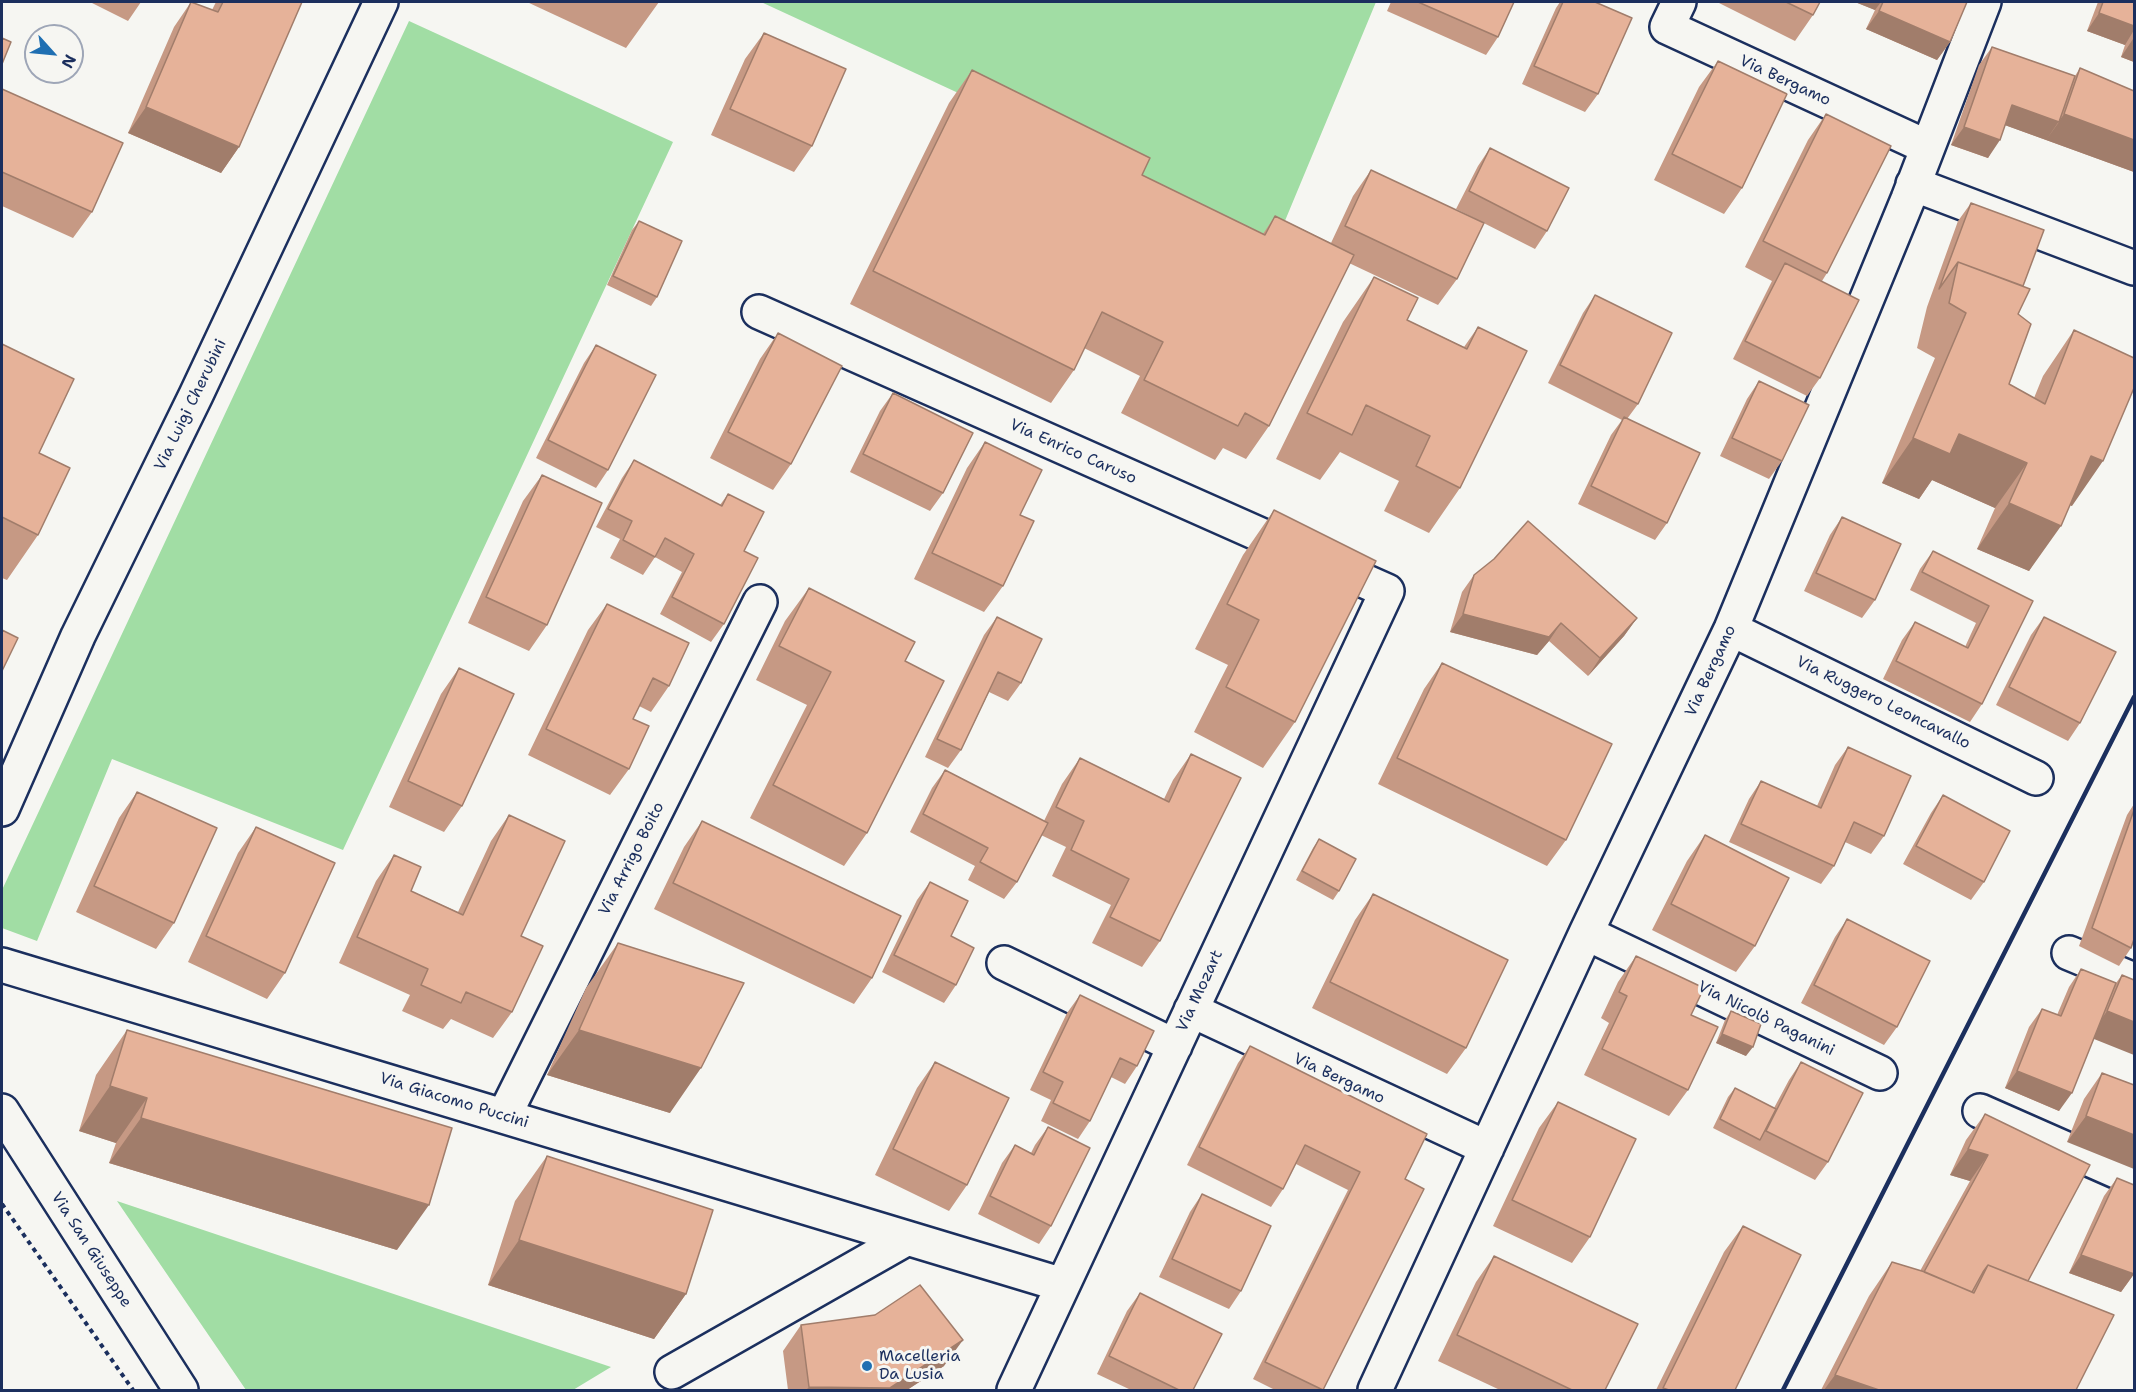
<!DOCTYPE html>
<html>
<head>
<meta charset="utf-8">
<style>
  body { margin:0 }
  #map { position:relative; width:2136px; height:1392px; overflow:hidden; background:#f6f6f2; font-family:"Shantell Sans",sans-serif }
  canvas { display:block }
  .frame { position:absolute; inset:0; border:3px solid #1b2f5e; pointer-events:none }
  .north { position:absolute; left:24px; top:24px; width:60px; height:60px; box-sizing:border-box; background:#f6f6f2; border:2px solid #9ea6b7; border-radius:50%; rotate:117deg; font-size:16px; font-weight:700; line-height:24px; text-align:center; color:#1b2f5e }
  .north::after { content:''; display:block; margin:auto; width:21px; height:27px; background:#1f6fb2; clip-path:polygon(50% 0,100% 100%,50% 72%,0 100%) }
</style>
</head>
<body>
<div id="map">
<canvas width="2136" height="1392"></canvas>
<div class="frame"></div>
<div class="north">N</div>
</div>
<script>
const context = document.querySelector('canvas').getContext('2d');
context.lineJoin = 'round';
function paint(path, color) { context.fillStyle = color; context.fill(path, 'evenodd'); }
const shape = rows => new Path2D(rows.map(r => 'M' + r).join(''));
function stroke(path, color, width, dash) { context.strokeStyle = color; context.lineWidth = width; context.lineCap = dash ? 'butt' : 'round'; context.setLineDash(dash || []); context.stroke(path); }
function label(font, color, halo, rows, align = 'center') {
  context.font = font + ' "Shantell Sans",sans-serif'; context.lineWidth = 6; context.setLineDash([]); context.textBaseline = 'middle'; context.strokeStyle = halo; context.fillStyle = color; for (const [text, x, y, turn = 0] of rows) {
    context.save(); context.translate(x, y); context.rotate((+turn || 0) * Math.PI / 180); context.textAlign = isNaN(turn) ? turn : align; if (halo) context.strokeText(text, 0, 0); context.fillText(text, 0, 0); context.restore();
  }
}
paint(shape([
  [761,2,1376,2,1277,240],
  [409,21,673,142,343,850,112,759,37,941,2,928,2,890],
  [117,1201,611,1367,573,1390,246,1390]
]), '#a1dda4');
const minor = shape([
  [1679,2,1667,27,1927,147],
  [1913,184,2134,268],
  [759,312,1387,591,1014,1390],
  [1731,629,2036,778],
  [2,809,78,636,196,395,381,2],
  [1586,933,1880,1073],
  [2069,953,2134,980],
  [1004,963,1175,1046],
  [2,965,1063,1285],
  [1191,1010,1487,1148],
  [2,1111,181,1390],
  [1980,1111,2134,1179],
  [504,1116,760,602],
  [672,1372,906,1239],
  [1375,1390,1586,933,1731,629,1908,199,1984,2]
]);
stroke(minor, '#1b2f5e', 38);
stroke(shape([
  [2,1204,133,1390]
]), '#1b2f5e', 4, [4.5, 4.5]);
stroke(minor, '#f6f6f2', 33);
stroke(shape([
  [1783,1390,2134,697]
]), '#1b2f5e', 4.5);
paint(shape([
  [90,2,141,2,128,21],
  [191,2,212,10,216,2,302,2,239,147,221,173,128,133,174,27],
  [527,2,659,2,626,48],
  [1391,2,1514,2,1498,37,1486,55,1387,11],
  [1560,2,1595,2,1598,94,1585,112,1522,84,1556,8],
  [1717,2,1820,2,1813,15,1795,41],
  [1855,2,1967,2,1950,42,1937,60,1866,29,1875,10],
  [2098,2,2134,2,2134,62,2121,57,2125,45,2087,31],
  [764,33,812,146,794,172,711,135,745,59],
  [1992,47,2075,76,2080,68,2134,91,2134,172,2005,125,1988,158,1951,145,1979,65],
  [1718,61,1742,188,1724,214,1654,180,1699,87],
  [972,70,1142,175,1263,234,1275,216,1331,243,1353,196,1371,170,1457,279,1438,305,1349,263,1269,426,1246,459,1223,448,1215,460,1121,413,1140,376,1084,348,1074,370,1051,403,850,304,949,103],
  [2,89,92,212,73,238,2,206],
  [1826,114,1827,273,1822,281,1820,378,1807,396,1733,359,1772,281,1745,267,1808,140],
  [1490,148,1547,231,1535,249,1456,209,1478,166],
  [1971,203,2023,286,2009,384,2034,398,2043,376,2074,330,2072,506,2070,505,2029,571,1977,549,1995,508,1932,480,1919,499,1882,483,1935,358,1917,348,1927,307,1958,221],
  [639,221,657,297,651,306,607,285,632,230],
  [1374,277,1407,320,1464,347,1478,327,1460,488,1429,533,1384,511,1399,481,1340,452,1320,480,1276,459,1343,322],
  [1595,295,1638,404,1627,419,1667,523,1655,540,1578,504,1611,435,1622,420,1548,383,1583,313],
  [778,333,791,464,773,490,710,458,760,359],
  [2,344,39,453,38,535,7,580,2,578],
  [596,345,608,470,596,488,536,458,584,363],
  [1759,381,1782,461,1769,479,1720,456,1747,399],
  [893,393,943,493,930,511,850,472,880,411],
  [985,442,1020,515,1003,586,984,612,914,579,967,468],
  [634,460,720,505,728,494,744,551,724,624,711,642,660,614,682,572,655,557,643,575,610,558,620,539,596,527,622,478],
  [542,475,547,625,529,651,468,623,523,501],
  [1274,510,1295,722,1263,768,1194,732,1228,665,1195,649,1243,555],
  [1842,517,1875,600,1862,618,1804,591,1830,535],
  [1933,551,2033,601,1982,704,1970,722,1883,679,1902,640,1915,622,1965,647,1976,623,1910,590,1920,569],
  [1474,575,1637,618,1624,636,1588,676,1549,641,1537,655,1450,632,1462,592],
  [809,588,905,661,867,833,844,866,750,818,807,705,756,680,785,621],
  [607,604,669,686,651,712,639,706,633,719,629,769,610,795,528,755,588,630],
  [997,617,1021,683,1008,701,989,692,961,750,948,768,925,757,984,635],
  [2044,617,2080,723,2068,741,1996,705,2031,635],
  [1442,663,1566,840,1547,866,1378,784,1424,689],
  [459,668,462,806,444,832,389,807,441,694],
  [1848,747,1884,836,1871,854,1845,842,1834,866,1821,884,1729,842,1749,799,1761,781,1817,806,1835,765],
  [1191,754,1160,941,1142,967,1092,943,1111,905,1052,876,1066,847,1041,835,1017,882,1004,899,968,880,975,866,910,832,932,788,945,770,1044,821,1062,784,1080,758,1164,799,1173,780],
  [137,792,174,923,156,949,76,912,119,818],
  [1943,795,1984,882,1971,900,1903,864,1931,813],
  [2134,804,2134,939,2131,948,2119,966,2079,946,2127,815],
  [509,815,521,936,512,1012,493,1038,451,1019,443,1029,402,1011,410,995,339,963,376,881,394,855,411,891,458,912,491,841],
  [702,821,872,978,854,1004,654,909,684,847],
  [256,827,285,973,267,999,188,962,238,853],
  [1705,835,1755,946,1736,972,1652,930,1687,861],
  [1319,839,1339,891,1333,900,1296,880,1313,848],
  [930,882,951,936,956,985,944,1003,882,972,917,900],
  [1373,894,1466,1048,1447,1074,1312,1008,1355,920],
  [1847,919,1897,1027,1884,1045,1801,1003,1835,937],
  [618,943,670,1113,547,1075,586,988],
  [1636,956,1688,1090,1669,1116,1584,1075,1609,1023,1601,1018,1618,982],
  [2081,969,2116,983,2122,975,2134,980,2094,1039,2059,1111,2005,1088,2029,1027,2042,1009,2057,1015,2069,987],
  [1080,995,1137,1066,1125,1084,1111,1077,1090,1121,1078,1139,1041,1121,1051,1100,1030,1090,1067,1013],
  [1731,1011,1746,1056,1716,1043,1725,1020],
  [127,1030,397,1250,109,1163,116,1143,79,1131,96,1075],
  [1250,1046,1405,1179,1323,1390,1275,1390,1253,1379,1348,1190,1296,1164,1283,1189,1271,1207,1187,1165,1238,1063],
  [935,1062,967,1185,949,1211,875,1175,917,1088],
  [1801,1062,1828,1162,1815,1180,1713,1128,1728,1097,1735,1088,1774,1108,1789,1080],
  [2102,1073,2134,1085,2067,1142,2084,1099],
  [1558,1102,1590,1237,1572,1263,1493,1226,1539,1128],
  [1985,1114,2028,1281,2076,1390,1821,1390,1869,1296,1892,1262,1920,1271,1970,1181,1950,1175,1966,1140],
  [1048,1127,1051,1226,1039,1244,978,1214,1002,1163,1015,1145,1031,1153,1035,1145],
  [547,1156,686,1294,654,1339,488,1285,515,1201],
  [2117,1178,2134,1274,2121,1292,2069,1273,2104,1196],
  [1202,1194,1241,1291,1229,1309,1159,1277,1190,1212],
  [1743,1226,1735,1390,1656,1390,1724,1252],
  [1494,1256,1605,1390,1500,1390,1438,1361,1476,1282],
  [1140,1293,1193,1390,1131,1390,1097,1374,1127,1311],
  [801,1325,944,1366,907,1390,788,1390,783,1351]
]), '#c69984');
paint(shape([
  [1855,2,1881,2,1875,10],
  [1879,11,1950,42,1937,60,1866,29],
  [2099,13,2134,26,2134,30,2125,45,2087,31],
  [2133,39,2134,40,2134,62,2121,57],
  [2012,105,2059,122,2046,140,1999,123],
  [146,107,239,147,221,173,128,133],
  [2064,114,2134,140,2134,172,2046,140],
  [1964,127,2000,140,1988,158,1951,145],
  [1959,434,2027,463,1995,508,1932,480,1919,499,1882,483,1913,438],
  [2091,456,2103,461,2072,506,2059,501],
  [2009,503,2061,526,2029,571,1977,549],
  [1463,614,1561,623,1549,641,1537,655,1450,632],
  [1637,618,1624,636,1588,676,1600,658],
  [2107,1011,2134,1022,2134,1055,2089,1037],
  [579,1030,701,1068,670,1113,547,1075],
  [1722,1034,1753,1047,1746,1056,1716,1043],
  [2017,1071,2072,1093,2059,1111,2005,1088],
  [110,1086,147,1098,116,1143,79,1131],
  [2086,1116,2134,1135,2134,1169,2067,1142],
  [141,1118,429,1205,397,1250,109,1163],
  [1968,1149,1988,1155,1970,1181,1950,1175],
  [519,1240,686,1294,654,1339,488,1285],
  [2081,1255,2134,1274,2121,1292,2069,1273],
  [963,1340,944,1366,907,1390,806,1390,809,1387],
  [1835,1375,1879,1390,1824,1390]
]), '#a17d6b');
const building = shape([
  [191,2,218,12,223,2,302,2,239,147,146,107,191,2],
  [1418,2,1514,2,1498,37,1418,2],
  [1563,2,1595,2,1632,18,1598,94,1534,66,1563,2],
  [1786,2,1820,2,1813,15,1786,2],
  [1883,2,1967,2,1950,42,1879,11,1883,2],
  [2103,2,2134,2,2134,26,2099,13,2103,2],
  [764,33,846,69,812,146,730,109,764,33],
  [2,38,11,42,2,64,2,38],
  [1992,47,2075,76,2059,122,2012,105,2000,140,1964,127,1992,47],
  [1718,61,1787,94,1742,188,1672,154,1718,61],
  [2080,68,2134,91,2134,140,2064,114,2080,68],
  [972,70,1150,158,1142,175,1265,235,1275,216,1354,255,1269,426,1245,413,1238,426,1144,380,1163,342,1102,312,1074,370,873,271,972,70],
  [2,89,123,143,92,212,2,172,2,89],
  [1826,114,1891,146,1827,273,1763,241,1826,114],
  [1490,148,1569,188,1547,231,1469,191,1490,148],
  [1371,170,1484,223,1457,279,1345,226,1371,170],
  [1971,203,2044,230,2023,286,1958,262,1939,289,1971,203],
  [639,221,682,241,657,297,613,276,639,221],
  [1958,262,2030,289,2018,314,2031,324,2009,384,2045,404,2074,330,2134,358,2134,388,2103,461,2091,456,2061,526,2009,503,2027,463,1959,434,1950,454,1913,438,1966,313,1949,303,1958,262],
  [1785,263,1859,300,1820,378,1745,341,1785,263],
  [1374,277,1418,298,1407,320,1467,349,1478,327,1527,351,1460,488,1416,466,1430,436,1366,405,1352,435,1307,413,1374,277],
  [1595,295,1672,333,1638,404,1560,365,1595,295],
  [778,333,842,366,791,464,728,432,778,333],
  [2,344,74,379,39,453,70,468,38,535,2,517,2,344],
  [596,345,656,375,608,470,548,440,596,345],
  [1759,381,1809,405,1782,461,1732,438,1759,381],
  [893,393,973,433,943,493,863,454,893,393],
  [1624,417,1700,453,1667,523,1591,486,1624,417],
  [985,442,1042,470,1020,515,1034,521,1003,586,932,553,985,442],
  [634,460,722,506,728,494,764,512,744,551,758,558,724,624,672,597,694,554,665,538,655,557,623,540,632,521,608,509,634,460],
  [542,475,602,503,547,625,486,597,542,475],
  [1274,510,1376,561,1295,722,1226,687,1259,620,1227,604,1274,510],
  [1842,517,1901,544,1875,600,1816,573,1842,517],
  [1528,521,1637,618,1600,658,1561,623,1549,637,1463,614,1474,575,1494,559,1528,521],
  [1933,551,2033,601,1982,704,1896,661,1915,622,1968,648,1989,606,1922,572,1933,551],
  [809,588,915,642,905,661,944,681,867,833,773,785,831,672,779,646,809,588],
  [607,604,689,643,669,686,653,678,633,719,649,726,629,769,546,729,607,604],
  [997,617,1042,639,1021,683,998,672,961,750,937,739,997,617],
  [2044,617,2116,652,2080,723,2009,687,2044,617],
  [2,630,18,638,2,671,2,630],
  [1442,663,1612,744,1566,840,1397,758,1442,663],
  [459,668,514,694,462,806,408,781,459,668],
  [1848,747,1911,776,1884,836,1854,822,1834,866,1741,824,1761,781,1821,808,1848,747],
  [1191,754,1241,778,1160,941,1110,917,1129,879,1071,850,1084,821,1056,807,1080,758,1169,802,1191,754],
  [945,770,1048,823,1017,882,980,862,988,848,923,814,945,770],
  [137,792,217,828,174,923,94,886,137,792],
  [1943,795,2010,831,1984,882,1916,846,1943,795],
  [2134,810,2134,939,2131,948,2092,928,2134,810],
  [509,815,565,841,521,936,543,946,512,1012,466,992,461,1003,421,985,428,969,357,937,394,855,421,867,411,891,463,915,509,815],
  [702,821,901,916,872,978,673,883,702,821],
  [256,827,335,863,285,973,206,936,256,827],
  [1705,835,1789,878,1755,946,1671,904,1705,835],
  [1319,839,1356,859,1339,891,1302,871,1319,839],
  [930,882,968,901,951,936,974,948,956,985,894,955,930,882],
  [1373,894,1508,960,1466,1048,1330,982,1373,894],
  [1847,919,1930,961,1897,1027,1814,985,1847,919],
  [618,943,744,983,701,1068,579,1030,618,943],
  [1636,956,1704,988,1691,1015,1718,1027,1688,1090,1602,1049,1627,996,1619,992,1636,956],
  [2081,969,2116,983,2072,1093,2017,1071,2042,1009,2061,1016,2081,969],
  [2122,975,2134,980,2134,1022,2107,1011,2122,975],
  [1080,995,1154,1031,1137,1066,1120,1058,1090,1121,1053,1103,1063,1082,1043,1072,1080,995],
  [1731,1011,1761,1024,1753,1047,1722,1034,1731,1011],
  [127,1030,452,1128,429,1205,141,1118,147,1098,110,1086,127,1030],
  [1250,1046,1427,1134,1405,1179,1424,1189,1323,1390,1265,1362,1360,1172,1305,1145,1283,1189,1199,1147,1250,1046],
  [935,1062,1009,1098,967,1185,893,1149,935,1062],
  [1801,1062,1863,1093,1828,1162,1766,1131,1801,1062],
  [2102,1073,2134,1085,2134,1135,2086,1116,2102,1073],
  [1735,1088,1776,1109,1760,1140,1720,1119,1735,1088],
  [1558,1102,1636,1139,1590,1237,1512,1200,1558,1102],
  [1985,1114,2090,1165,2028,1281,1988,1265,1983,1272,1972,1292,1924,1272,1988,1155,1968,1149,1985,1114],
  [1048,1127,1090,1148,1051,1226,990,1196,1015,1145,1034,1155,1048,1127],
  [547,1156,713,1210,686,1294,519,1240,547,1156],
  [2117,1178,2134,1185,2134,1274,2081,1255,2117,1178],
  [1202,1194,1271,1226,1241,1291,1172,1259,1202,1194],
  [1743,1226,1801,1255,1735,1390,1669,1390,1663,1388,1743,1226],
  [1494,1256,1638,1324,1605,1390,1572,1390,1457,1335,1494,1256],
  [1892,1262,1925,1272,1974,1293,1988,1265,2114,1315,2076,1390,1879,1390,1835,1375,1892,1262],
  [920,1285,963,1340,890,1388,809,1387,801,1325,875,1315,920,1285],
  [1140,1293,1222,1334,1193,1390,1179,1390,1109,1356,1140,1293]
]);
paint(building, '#e6b299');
stroke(building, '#a17d6b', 1.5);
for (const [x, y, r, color] of [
  [867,1366,6,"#1f6fb2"]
]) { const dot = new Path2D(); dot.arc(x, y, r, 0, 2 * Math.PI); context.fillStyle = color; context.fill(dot); stroke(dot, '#f6f6f2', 2); }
label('16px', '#1b2f5e', '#f6f6f2', [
  ["Via Bergamo",1785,81,25],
  ["Via Luigi Cherubini",191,405,-64],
  ["Via Enrico Caruso",1073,452,24],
  ["Via Bergamo",1711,671,-65],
  ["Via Ruggero Leoncavallo",1883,703,26],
  ["Via Arrigo Boito",632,859,-63],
  ["Via Mozart",1200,991,-65],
  ["Via Nicolò Paganini",1766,1019,26],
  ["Via Bergamo",1339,1079,25],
  ["Via Giacomo Puccini",454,1101,17],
  ["Via San Giuseppe",91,1250,57]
]);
label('16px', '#1b2f5e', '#f6f6f2', [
  ["Macelleria",879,1357],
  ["Da Lusia",879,1375]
], 'left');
</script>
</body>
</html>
